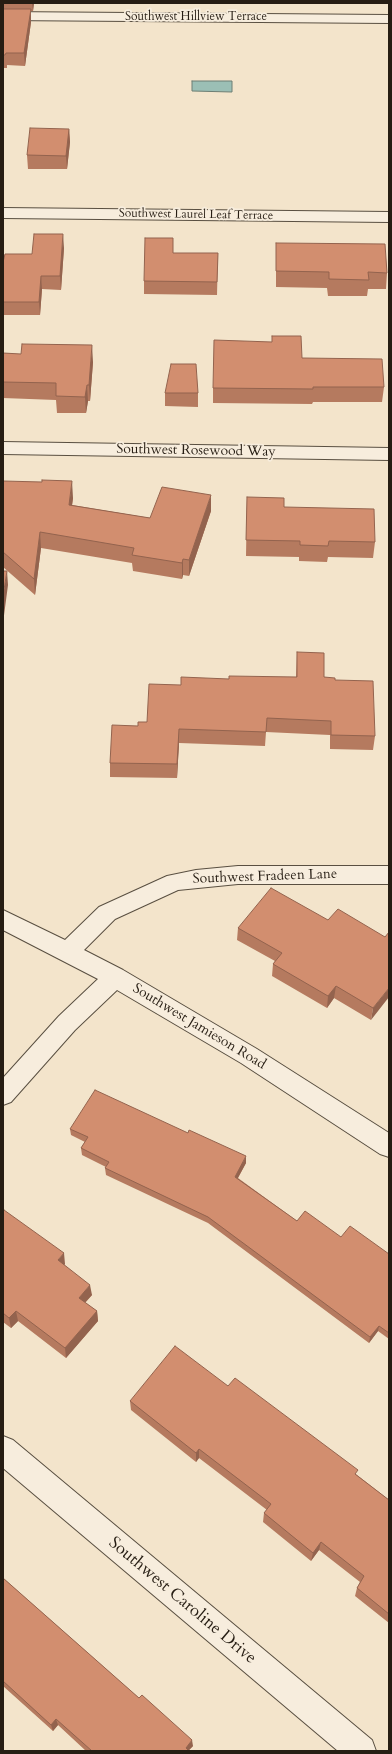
<!DOCTYPE html>
<html>
<head>
<meta charset="utf-8">
<style>
  body { margin:0 }
  #map { position:relative; width:392px; height:1754px; overflow:hidden; background:#f3e4cb; font-family:Cardo,serif }
  canvas { display:block }
  .frame { position:absolute; inset:0; border:4px solid #261d13; pointer-events:none }
</style>
</head>
<body>
<div id="map">
<canvas width="392" height="1754"></canvas>
<div class="frame"></div>
</div>
<script>
const context = document.querySelector('canvas').getContext('2d');
context.lineJoin = 'round';
function paint(path, color) { context.fillStyle = color; context.fill(path, 'evenodd'); }
const shape = rows => new Path2D(rows.map(r => 'M' + r).join(''));
function stroke(path, color, width, dash) { context.strokeStyle = color; context.lineWidth = width; context.lineCap = dash ? 'butt' : 'round'; context.setLineDash(dash || []); context.stroke(path); }
function label(font, color, halo, rows, align = 'center') {
  context.font = font + ' Cardo,serif'; context.lineWidth = 3.5; context.setLineDash([]); context.textBaseline = 'middle'; context.strokeStyle = halo; context.fillStyle = color; for (const [text, x, y, turn = 0] of rows) {
    context.save(); context.translate(x, y); context.rotate((+turn || 0) * Math.PI / 180); context.textAlign = isNaN(turn) ? turn : align; if (halo) context.strokeText(text, 0, 0); context.fillText(text, 0, 0); context.restore();
  }
}
const water = shape([
  [192,81,232,81,232,92,192,91,192,81]
]);
paint(water, '#9bbfb5');
stroke(water, '#6c7e74', 1);
const minor = shape([
  [3,12,389,15,389,23,3,20,3,12],
  [3,208,389,212,389,222,3,218,3,208],
  [3,442,389,448,389,460,3,454,3,442],
  [238,866,389,866,389,884,238,884,178,890,115,919,84,950,123,970,257,1049,389,1133,389,1157,380,1154,241,1063,117,990,75,1030,11,1102,3,1105,3,1078,59,1016,98,979,3,930,3,910,65,940,99,907,167,876,196,870,238,866],
  [3,1436,13,1440,372,1740,376,1751,338,1751,3,1468,3,1436]
]);
stroke(minor, '#594f41', 2);
paint(minor, '#f7eddd');
paint(shape([
  [3,3,34,3,33,11,31,11,31,22,25,66,7,65,7,68,3,68],
  [69,129,70,142,67,169,28,169,27,155],
  [276,243,387,273,386,289,368,289,367,296,328,296,327,288,276,287],
  [64,248,61,290,42,289,40,315,3,315,3,262,32,254],
  [174,253,218,253,217,295,144,294,144,281],
  [3,353,93,362,90,401,88,401,86,413,57,413,56,400,3,398],
  [302,358,384,387,382,402,313,402,312,404,213,403,213,388],
  [165,393,198,393,198,407,165,406],
  [3,481,73,498,72,505,150,518,211,511,189,576,183,575,182,579,133,571,132,563,41,548,35,595,3,567],
  [247,497,284,507,375,542,373,558,328,557,327,562,299,561,299,557,246,556],
  [297,652,324,677,335,680,375,736,373,750,330,749,330,735,266,732,265,746,179,743,177,778,110,777,110,763,138,726,147,722,181,685,229,679,296,677],
  [328,920,385,937,371,1020,334,998,327,1008,272,976,273,964,275,961,237,940,238,928],
  [70,1129,246,1163,238,1178,297,1221,341,1237,389,1254,389,1339,378,1331,369,1343,208,1223,106,1175,105,1168,106,1167,82,1155,81,1148,85,1142,71,1135],
  [3,1211,65,1264,64,1265,92,1295,85,1303,97,1311,98,1321,66,1358,18,1321,11,1328,3,1322],
  [228,1386,357,1475,389,1500,389,1623,355,1596,357,1588,360,1582,319,1550,311,1561,263,1522,264,1513,267,1510,199,1458,196,1462,131,1410,130,1401],
  [3,1578,193,1746,189,1750,189,1751,86,1751,58,1725,53,1731,3,1686]
]), '#b57a5f');
paint(shape([
  [32,3,34,3,33,11],
  [31,9,31,22,25,66,24,53],
  [69,129,70,142,67,169,66,156],
  [63,234,64,248,61,290,60,276],
  [41,276,42,289,40,315,39,302],
  [92,345,93,362,90,401,89,385],
  [87,385,88,401,86,413,85,397],
  [72,481,73,498,70,521,69,505],
  [211,495,211,511,189,576,189,560],
  [40,532,41,548,35,595,34,579],
  [183,559,183,575,182,579,182,563],
  [7,571,8,585,3,623,3,596],
  [179,729,179,743,177,778,177,764],
  [336,986,334,998,327,1008,328,996],
  [389,988,389,997,371,1020,373,1008],
  [246,1156,246,1163,235,1183,235,1177],
  [64,1253,65,1264,59,1271,58,1260],
  [90,1285,92,1295,80,1308,79,1298],
  [16,1311,18,1321,11,1328,9,1318],
  [97,1311,98,1321,66,1358,65,1348],
  [379,1326,378,1331,369,1343,370,1337],
  [199,1449,199,1458,196,1462,196,1453],
  [321,1542,319,1550,311,1561,313,1553],
  [56,1719,58,1725,53,1731,51,1725],
  [192,1740,193,1746,188,1751,186,1748]
]), '#93634e');
const building = shape([
  [3,9,31,9,24,53,6,53,5,55,3,55,3,9],
  [30,128,69,129,66,156,27,155,30,128],
  [34,234,63,234,60,276,41,276,39,302,3,302,3,262,5,254,32,254,34,234],
  [145,238,173,238,173,253,218,253,217,282,144,281,145,238],
  [276,243,385,244,387,273,368,272,369,280,329,279,329,272,276,271,276,243],
  [272,336,301,336,302,358,382,359,384,387,313,387,313,389,213,388,214,340,272,342,272,336],
  [22,344,92,345,89,385,87,385,85,397,56,396,56,383,3,382,3,353,21,354,22,344],
  [171,364,196,364,198,393,165,393,171,364],
  [42,480,72,481,69,505,150,518,162,487,211,495,189,560,183,559,182,563,132,555,134,548,40,532,34,579,3,552,3,481,42,482,42,480],
  [247,497,284,498,284,507,374,509,375,542,329,541,328,546,300,545,300,541,246,540,247,497],
  [3,571,7,571,3,596,3,571],
  [297,652,324,653,324,677,335,678,335,680,373,681,375,736,331,735,331,721,267,718,266,732,179,729,177,764,110,763,112,725,138,726,138,722,147,722,149,684,181,685,181,677,229,679,229,676,297,677,297,652],
  [271,888,328,920,338,909,385,937,389,932,389,988,373,1008,336,986,328,996,273,964,282,953,238,928,271,888],
  [95,1090,188,1133,189,1130,246,1156,235,1177,297,1221,305,1211,341,1237,350,1226,389,1254,389,1333,379,1326,370,1337,208,1217,105,1168,109,1162,81,1148,88,1137,70,1129,95,1090],
  [4,1210,64,1253,58,1260,90,1285,79,1298,97,1311,65,1348,16,1311,9,1318,3,1313,3,1211,4,1210],
  [175,1346,228,1386,235,1378,358,1470,355,1474,389,1500,389,1614,357,1588,364,1576,321,1542,313,1553,264,1513,271,1504,199,1449,196,1453,130,1401,175,1346],
  [3,1578,139,1698,142,1695,192,1740,186,1748,189,1751,92,1751,56,1719,51,1725,3,1681,3,1578]
]);
paint(building, '#d28e6f');
stroke(building, '#93634e', 1);
label('12px', '#261d13', '#f7eddd', [
  ["Southwest Hillview Terrace",196,17],
  ["Southwest Laurel Leaf Terrace",196,215,1]
]);
label('14px', '#261d13', '#f7eddd', [
  ["Southwest Rosewood Way",196,451,1],
  ["Southwest Fradeen Lane",265,877,-2],
  ["Southwest Jamieson Road",199,1027,31]
]);
label('17px', '#261d13', '#f7eddd', [
  ["Southwest Caroline Drive",182,1601,40]
]);
</script>
</body>
</html>
